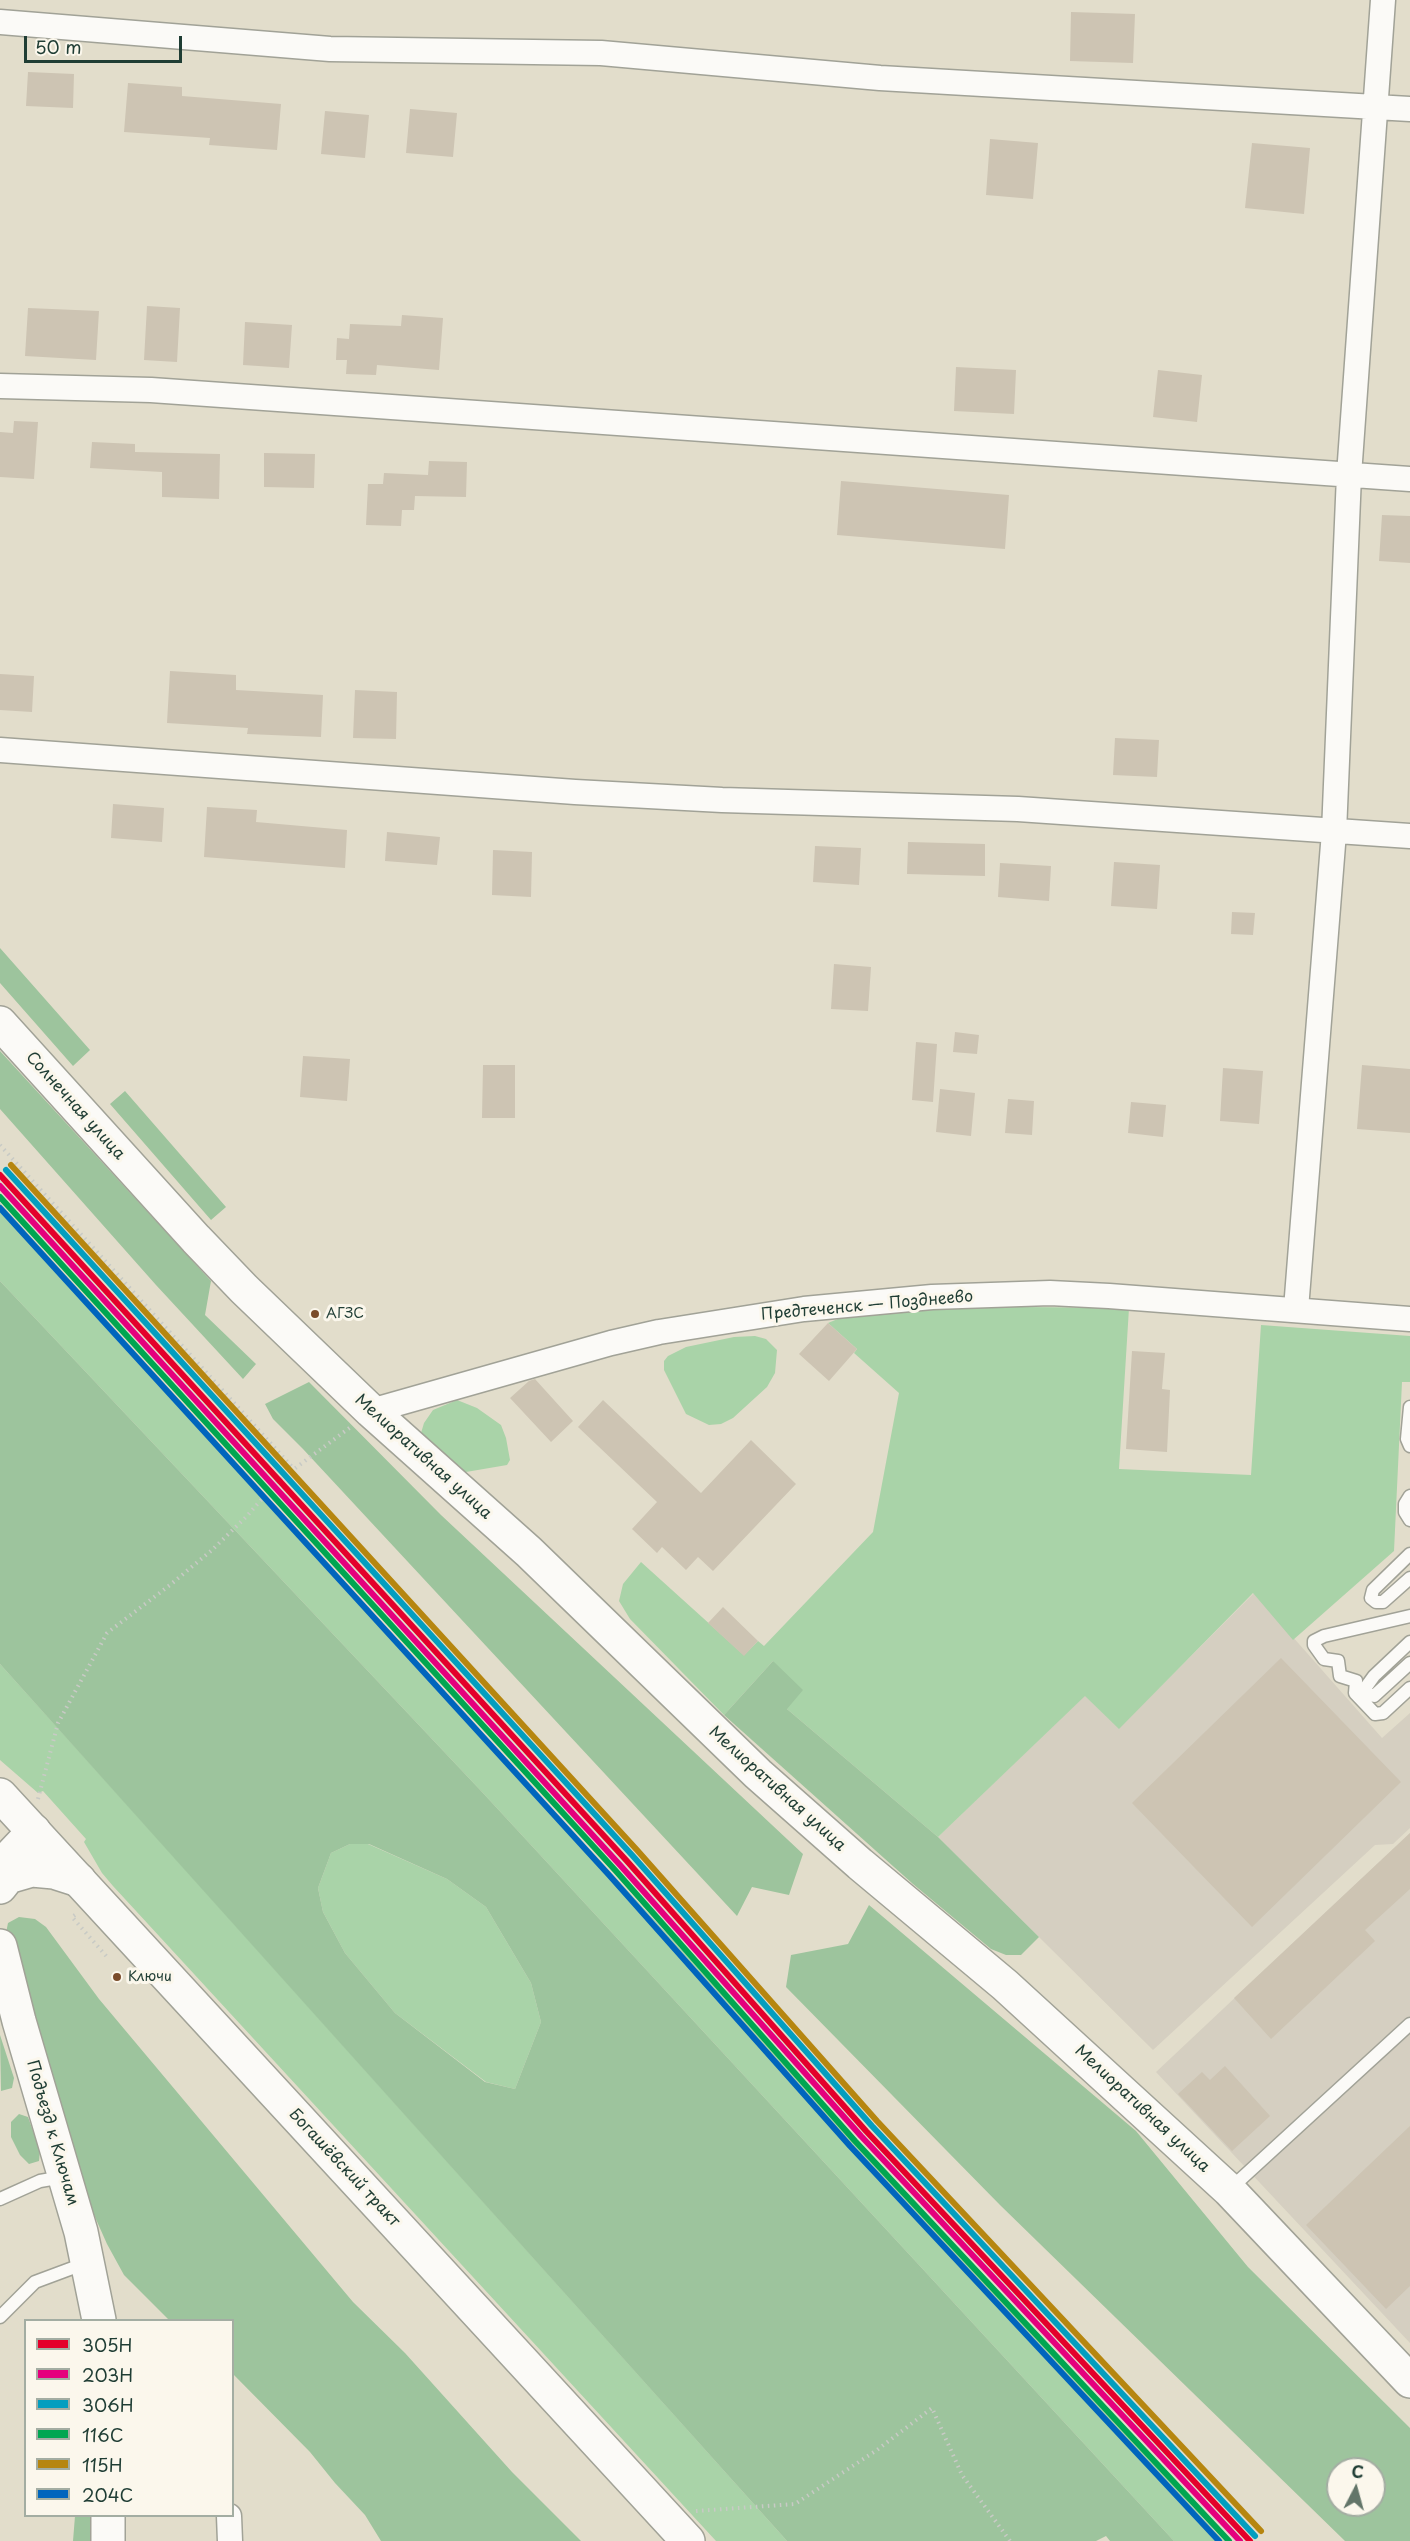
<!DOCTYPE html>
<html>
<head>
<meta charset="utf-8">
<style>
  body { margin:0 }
  #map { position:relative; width:1410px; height:2541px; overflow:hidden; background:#e2ddcb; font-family:"Playpen Sans",sans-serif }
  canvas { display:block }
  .legend { position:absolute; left:24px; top:2319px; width:210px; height:198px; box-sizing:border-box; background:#fbf7ec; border:2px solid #a3ada2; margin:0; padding:8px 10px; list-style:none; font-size:18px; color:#1f3d34 }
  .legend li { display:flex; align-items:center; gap:12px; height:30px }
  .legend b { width:30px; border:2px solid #a3ada2 }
  .north { position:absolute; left:1326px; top:2457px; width:60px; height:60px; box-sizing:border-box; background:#fbf7ec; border:2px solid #a3ada2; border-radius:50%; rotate:6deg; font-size:16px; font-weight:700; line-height:24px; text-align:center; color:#1f3d34 }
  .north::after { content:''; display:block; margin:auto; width:21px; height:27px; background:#637569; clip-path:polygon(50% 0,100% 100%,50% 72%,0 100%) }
  .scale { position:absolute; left:24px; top:36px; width:158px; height:27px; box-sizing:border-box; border:3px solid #1f3d34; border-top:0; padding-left:8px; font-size:18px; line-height:21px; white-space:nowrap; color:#1f3d34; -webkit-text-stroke:4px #fbf7ec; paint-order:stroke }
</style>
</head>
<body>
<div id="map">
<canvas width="1410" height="2541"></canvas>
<ul class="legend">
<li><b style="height:8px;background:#e4002b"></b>305Н</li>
<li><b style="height:8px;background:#e5007d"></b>203Н</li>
<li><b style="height:8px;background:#039ebf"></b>306Н</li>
<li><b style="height:8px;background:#00a651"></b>116С</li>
<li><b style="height:8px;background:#b68610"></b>115Н</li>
<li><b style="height:8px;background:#0065bd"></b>204С</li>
</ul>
<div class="north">С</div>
<div class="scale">50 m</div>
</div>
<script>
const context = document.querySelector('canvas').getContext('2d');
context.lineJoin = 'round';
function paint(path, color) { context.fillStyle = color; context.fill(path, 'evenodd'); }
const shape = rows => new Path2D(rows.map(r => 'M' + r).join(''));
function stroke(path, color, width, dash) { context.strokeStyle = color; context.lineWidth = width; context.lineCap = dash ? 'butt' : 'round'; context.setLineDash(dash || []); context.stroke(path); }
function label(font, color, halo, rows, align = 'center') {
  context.font = font + ' "Playpen Sans",sans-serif'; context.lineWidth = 6; context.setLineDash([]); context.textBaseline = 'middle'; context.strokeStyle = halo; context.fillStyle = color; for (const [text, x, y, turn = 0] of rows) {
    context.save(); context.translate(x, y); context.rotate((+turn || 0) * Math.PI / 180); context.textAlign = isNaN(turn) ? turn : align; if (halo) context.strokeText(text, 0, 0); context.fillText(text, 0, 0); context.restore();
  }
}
paint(shape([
  [1254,1593,1382,1738,1410,1713,1410,1828,1393,1844,1375,1845,1153,2050,938,1837,1085,1695,1119,1728],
  [1410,1833,1410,2343,1156,2072]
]), '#d5cfc1');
paint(shape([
  [0,1203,495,1746,1224,2541,1174,2541,483,1793,0,1281],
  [995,1301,1023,1307,1129,1308,1119,1469,1251,1475,1261,1325,1410,1336,1410,1382,1402,1382,1394,1551,1293,1640,1253,1593,1119,1729,1085,1696,938,1837,787,1709,773,1661,724,1715,630,1619,619,1601,623,1584,641,1562,744,1655,758,1641,764,1646,873,1532,899,1393,854,1353,857,1349,828,1323,850,1314],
  [755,1336,766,1339,777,1350,775,1373,767,1387,733,1418,721,1424,709,1425,686,1414,664,1370,664,1361,668,1356,686,1347,734,1337],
  [457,1400,477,1408,501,1425,506,1438,510,1460,507,1465,466,1472,453,1468,427,1447,421,1433,424,1423,433,1410],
  [0,1664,166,1848,787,2541,716,2541,113,1886,102,1873,84,1842,86,1839,43,1791,38,1793,0,1760],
  [350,1844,368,1844,447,1879,486,1907,531,1983,541,2022,515,2089,486,2082,395,2013,345,1953,323,1912,318,1888,331,1853]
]), '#a9d3a8');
paint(shape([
  [0,948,90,1050,73,1066,0,983],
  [0,1051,211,1281,205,1315,256,1364,243,1379,156,1285,0,1109],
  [125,1091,226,1207,211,1220,110,1104],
  [0,1281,483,1793,1174,2541,1110,2541,1106,2536,1096,2541,787,2541,0,1664],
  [350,1844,369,1844,447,1879,486,1907,531,1983,541,2022,515,2089,485,2082,395,2013,345,1953,323,1912,318,1888,331,1853],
  [309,1382,441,1515,803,1854,789,1895,752,1887,737,1916,303,1449,273,1419,265,1404],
  [773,1661,803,1690,787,1709,938,1837,1039,1937,1021,1955,1006,1955,991,1949,913,1884,724,1715],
  [869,1905,1136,2131,1248,2267,1410,2428,1410,2541,1345,2541,1000,2205,786,1987,791,1955,848,1944],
  [1338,2469,1374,2469,1374,2505,1338,2505],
  [19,1917,35,1919,46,1927,99,1999,353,2302,405,2353,512,2472,581,2541,381,2541,365,2515,335,2483,310,2452,233,2374,232,2320,169,2320,124,2275,107,2244,91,2208,6,1933,8,1923],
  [0,2035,14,2078,12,2088,1,2091],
  [19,2114,28,2117,40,2150,39,2161,29,2164,20,2155,11,2137,11,2122],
  [75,2516,93,2516,94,2541,73,2541]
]), '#9dc49d');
paint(shape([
  [1071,12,1135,14,1133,63,1070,61],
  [28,72,74,74,73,108,26,106],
  [128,83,182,87,182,96,281,104,277,150,209,145,210,138,124,132],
  [410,109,457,113,453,157,406,153],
  [325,111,369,115,365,158,321,154],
  [990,139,1038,143,1033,199,986,195],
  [1252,143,1310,148,1304,214,1245,208],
  [147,306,180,308,177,362,144,360],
  [28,308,99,311,96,360,25,356],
  [402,315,443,318,439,370,377,365,376,375,346,374,347,360,336,360,337,338,349,339,350,324,401,326],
  [245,322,292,325,289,368,243,365],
  [956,367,1016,370,1014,414,954,411],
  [1158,370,1202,375,1197,422,1153,417],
  [14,421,38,422,34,479,0,477,0,432,13,433],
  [92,442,135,444,135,452,220,454,219,499,162,497,162,472,90,468],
  [264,453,315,454,314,488,264,487],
  [429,461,467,462,466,497,415,496,414,510,402,510,401,526,366,525,368,484,383,484,384,473,428,475],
  [841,481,1009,495,1005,549,837,535],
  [1382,515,1410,516,1410,563,1379,561],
  [170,671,236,675,236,690,323,695,321,737,247,734,248,728,167,723],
  [0,674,34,676,32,712,0,710],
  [355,690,397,692,396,739,353,738],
  [1115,738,1159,740,1157,777,1113,775],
  [113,804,164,808,162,842,111,838],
  [207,807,257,810,256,822,347,830,345,868,204,857],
  [387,832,440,837,437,865,385,861],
  [908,842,985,844,985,876,907,874],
  [815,846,861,848,859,885,813,882],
  [493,850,532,852,531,897,492,895],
  [1114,862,1160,865,1157,909,1111,906],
  [1000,863,1051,866,1049,901,998,897],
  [1232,912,1255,913,1253,935,1231,934],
  [834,964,871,967,868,1011,831,1009],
  [955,1032,979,1035,977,1054,953,1052],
  [916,1042,937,1044,933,1102,912,1100],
  [303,1056,350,1059,347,1101,300,1097],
  [483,1065,515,1065,515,1118,482,1118],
  [1362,1065,1410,1069,1410,1133,1357,1129],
  [1223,1068,1263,1071,1259,1124,1220,1121],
  [940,1089,975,1093,971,1136,936,1132],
  [1008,1099,1034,1101,1032,1135,1005,1133],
  [1131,1102,1166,1105,1163,1137,1128,1133],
  [828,1323,857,1349,829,1381,799,1354],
  [1132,1351,1165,1353,1162,1389,1170,1390,1167,1452,1126,1449],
  [535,1379,573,1421,551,1442,510,1398,529,1381],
  [603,1400,701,1493,751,1440,796,1484,713,1571,698,1557,686,1570,662,1547,657,1553,632,1529,657,1502,578,1427],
  [723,1607,758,1641,744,1656,708,1623],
  [1281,1658,1401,1782,1252,1927,1132,1803],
  [1410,1833,1410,1889,1365,1930,1375,1941,1271,2039,1234,1998],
  [1225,2066,1270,2116,1232,2151,1178,2094,1202,2072,1210,2080],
  [1410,2126,1410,2286,1386,2309,1306,2225]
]), '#cdc4b3');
const lane = shape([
  [1410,1407,1407,1439,1410,1446],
  [1410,1496,1405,1504,1405,1512,1410,1520],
  [1410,1554,1373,1590,1371,1598,1376,1602,1383,1602,1410,1578],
  [1410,1616,1324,1636,1314,1641,1314,1645,1324,1659,1338,1661,1340,1676,1356,1681,1355,1693,1375,1714,1383,1713,1410,1688],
  [1410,1642,1374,1676,1366,1687,1366,1693,1374,1696,1410,1663],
  [1230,2189,1410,2024],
  [0,2199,40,2181,63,2177],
  [0,2317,35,2282,86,2263]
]);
const street = shape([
  [0,22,330,49,601,53,880,78,1410,109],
  [0,386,151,390,1410,479],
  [0,750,575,792,722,800,1018,809,1410,836],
  [1296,1309,1334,832,1349,475,1383,0],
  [371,1411,611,1343,659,1332,804,1309,932,1297,1050,1293,1109,1296,1410,1319],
  [229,2516,230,2541]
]);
const secondary = shape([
  [0,1023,196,1239,244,1289,371,1411,529,1552,758,1774,860,1864,1005,1985,1229,2190,1410,2381],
  [0,1867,34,1831],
  [0,1887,8,1877,32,1870,54,1872,79,1880],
  [0,1946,19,2021,81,2232,99,2320],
  [108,2516,108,2541]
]);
const primary = shape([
  [0,1795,688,2541]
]);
stroke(lane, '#a1a297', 15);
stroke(street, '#a1a297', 27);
stroke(secondary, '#a1a297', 36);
stroke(primary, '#a1a297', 36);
stroke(shape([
  [0,1145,294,1469],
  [38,1799,58,1723,107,1633,170,1585,212,1550,246,1517,278,1481,352,1426],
  [75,1915,72,1917,107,1957],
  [696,2511,795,2504,877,2450,932,2408,962,2475,1010,2541]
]), '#c8cac5', 4, [1.5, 4.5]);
stroke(lane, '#fbfaf7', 12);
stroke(street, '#fbfaf7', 24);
stroke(secondary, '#fbfaf7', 33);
stroke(primary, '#fbfaf7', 33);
stroke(shape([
  [0,1175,626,1860,866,2131,1250,2541]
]), '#e4002b', 6);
stroke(shape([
  [0,1186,620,1865,861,2136,1240,2541]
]), '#e5007d', 6);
stroke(shape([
  [6,1170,632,1855,872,2126,1255,2536]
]), '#039ebf', 6);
stroke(shape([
  [0,1197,615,1870,855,2141,1229,2541]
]), '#00a651', 6);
stroke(shape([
  [11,1165,637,1850,877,2121,1261,2531]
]), '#b68610', 6);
stroke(shape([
  [0,1208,609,1875,850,2146,1219,2541]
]), '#0065bd', 6);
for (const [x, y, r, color] of [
  [315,1314,5,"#7a4b2a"],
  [117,1977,5,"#7a4b2a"]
]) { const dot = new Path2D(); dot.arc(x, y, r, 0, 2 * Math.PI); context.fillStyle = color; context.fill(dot); stroke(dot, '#fbf7ec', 2); }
label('14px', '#1f3d34', '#fbf7ec', [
  ["АГЗС",326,1314],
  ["Ключи",128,1977]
], 'left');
label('16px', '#1f3d34', '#fbf7ec', [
  ["Солнечная улица",75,1106,48],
  ["Предтеченск — Позднеево",867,1306,-5],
  ["Мелиоративная улица",423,1457,42],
  ["Мелиоративная улица",777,1789,42],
  ["Мелиоративная улица",1142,2109,43],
  ["Подъезд к Ключам",52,2133,74],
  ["Богашёвский тракт",344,2168,47]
]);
</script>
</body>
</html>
